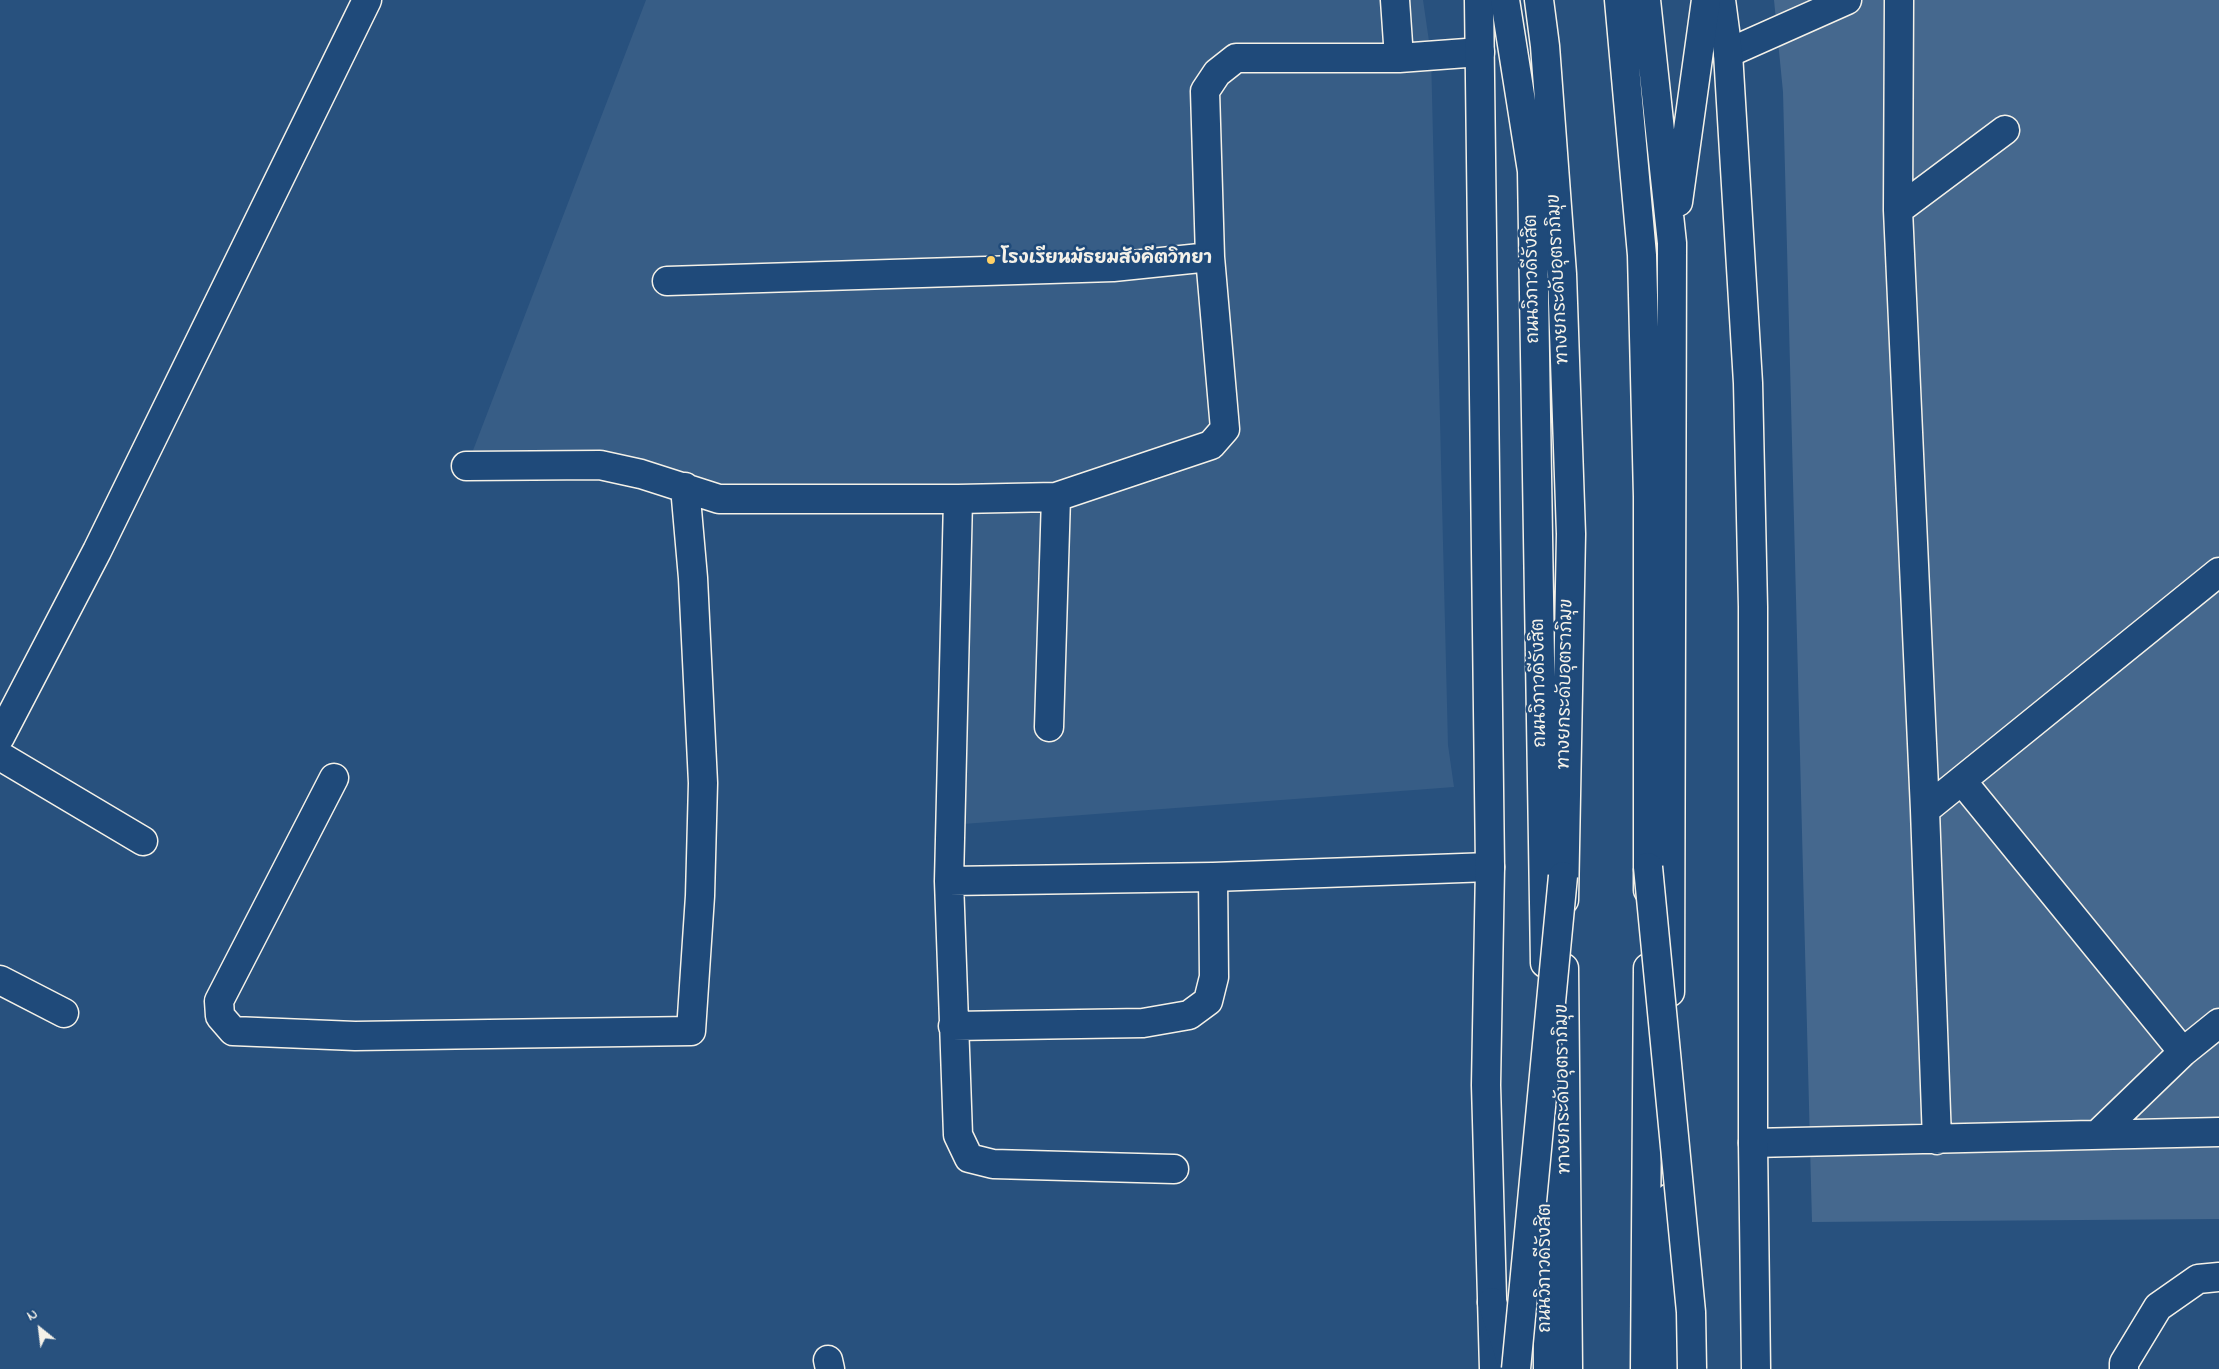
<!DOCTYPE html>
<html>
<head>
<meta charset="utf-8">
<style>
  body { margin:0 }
  #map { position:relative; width:2219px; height:1369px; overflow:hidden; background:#28517e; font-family:"Indie Flower",sans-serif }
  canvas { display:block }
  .north { position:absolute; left:15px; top:1304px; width:50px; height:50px; -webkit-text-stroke:4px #1f4a7a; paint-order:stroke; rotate:331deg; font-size:14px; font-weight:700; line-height:20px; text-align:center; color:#f4f1e8 }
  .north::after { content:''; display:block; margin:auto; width:18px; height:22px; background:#f4f1e8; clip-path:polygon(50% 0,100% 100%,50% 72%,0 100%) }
</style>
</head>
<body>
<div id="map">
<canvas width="2219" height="1369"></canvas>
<div class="north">N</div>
</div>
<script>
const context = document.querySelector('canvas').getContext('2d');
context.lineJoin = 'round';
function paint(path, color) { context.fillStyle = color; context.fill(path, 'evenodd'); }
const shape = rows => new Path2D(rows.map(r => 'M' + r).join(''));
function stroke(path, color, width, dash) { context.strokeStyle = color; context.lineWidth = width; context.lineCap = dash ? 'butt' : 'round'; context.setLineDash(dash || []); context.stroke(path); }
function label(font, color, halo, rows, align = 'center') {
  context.font = font + ' "Indie Flower","Playpen Sans Thai",sans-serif'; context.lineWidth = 5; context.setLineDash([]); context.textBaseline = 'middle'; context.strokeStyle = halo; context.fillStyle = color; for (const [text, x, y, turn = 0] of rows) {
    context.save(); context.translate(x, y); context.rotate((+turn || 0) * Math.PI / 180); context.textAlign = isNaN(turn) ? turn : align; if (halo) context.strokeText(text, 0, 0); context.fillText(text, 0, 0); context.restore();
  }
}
paint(shape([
  [646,0,1423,0,1431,55,1448,745,1454,787,950,825,958,500,685,487,467,466]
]), '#375d86');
paint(shape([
  [1774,0,2219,0,2219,1219,1812,1222,1783,92]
]), '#45688e');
const minor = shape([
  [1395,0,1399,58],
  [1899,0,1898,210,1925,810,1937,1140],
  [1728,53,1847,0],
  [1898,210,2005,130],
  [667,281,1113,267,1210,257,1205,91,1217,73,1236,58,1399,58,1480,52],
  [466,466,600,465,641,474,719,499,958,499,1056,497,1211,445,1225,429,1210,257],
  [958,499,949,881,958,1135,969,1158,993,1164,1174,1169],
  [1049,727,1056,497],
  [0,737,97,551,367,0],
  [0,756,143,841],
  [334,778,219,1001,220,1016,233,1031,355,1036,691,1031,700,896,703,783,693,578,685,487],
  [1962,781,2183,1052],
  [1925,810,2219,572],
  [949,881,1213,877,1490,867],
  [0,980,64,1013],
  [953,1026,1143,1023,1189,1015,1208,1001,1214,977,1213,877],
  [2098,1134,2183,1052,2219,1023],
  [1753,1143,2219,1132],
  [828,1360,830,1369],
  [2124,1369,2124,1363,2158,1307,2198,1279,2219,1277]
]);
const major = shape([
  [1479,0,1490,867,1486,1085,1494,1369],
  [1721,0,1728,53,1748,383,1753,607,1753,1143,1756,1369]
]);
const highway = shape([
  [1505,0,1532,171,1545,963],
  [1539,0,1545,46,1562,274,1571,534,1564,900],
  [1619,0,1642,255,1648,497,1648,890],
  [1646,0,1672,243,1670,992],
  [1678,202,1706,0],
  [1564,968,1568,1369],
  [1546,1153,1548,1369],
  [1492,1302,1514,1369],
  [1645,1369,1648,968],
  [1669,1369,1670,1198]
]);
stroke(minor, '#f4f1e8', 31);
stroke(major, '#f4f1e8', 31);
stroke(highway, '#f4f1e8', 31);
stroke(minor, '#1f4a7a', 28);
stroke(major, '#1f4a7a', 28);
stroke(highway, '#1f4a7a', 28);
const highwayBridge = shape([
  [1648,867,1691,1312,1692,1369],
  [1516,1369,1563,876]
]);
stroke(highwayBridge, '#f4f1e8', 31, []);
stroke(highwayBridge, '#1f4a7a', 28);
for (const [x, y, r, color] of [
  [991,260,5,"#ffd166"]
]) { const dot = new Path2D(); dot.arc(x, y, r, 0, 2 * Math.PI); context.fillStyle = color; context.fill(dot); stroke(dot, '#1f4a7a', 2); }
label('bold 18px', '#f4f1e8', '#1f4a7a', [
  ["โรงเรียนมัธยมสังคีตวิทยา",1001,260]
], 'left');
label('18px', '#f4f1e8', '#1f4a7a', [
  ["ถนนวิภาวดีรังสิต",1534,279,-91],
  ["ทางยกระดับอุตราภิมุข",1560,279,-93],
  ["ถนนวิภาวดีรังสิต",1541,683,-91],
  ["ทางยกระดับอุตราภิมุข",1567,684,-89],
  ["ทางยกระดับอุตราภิมุข",1565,1089,-91],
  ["ถนนวิภาวดีรังสิต",1547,1268,-90]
]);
</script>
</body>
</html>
